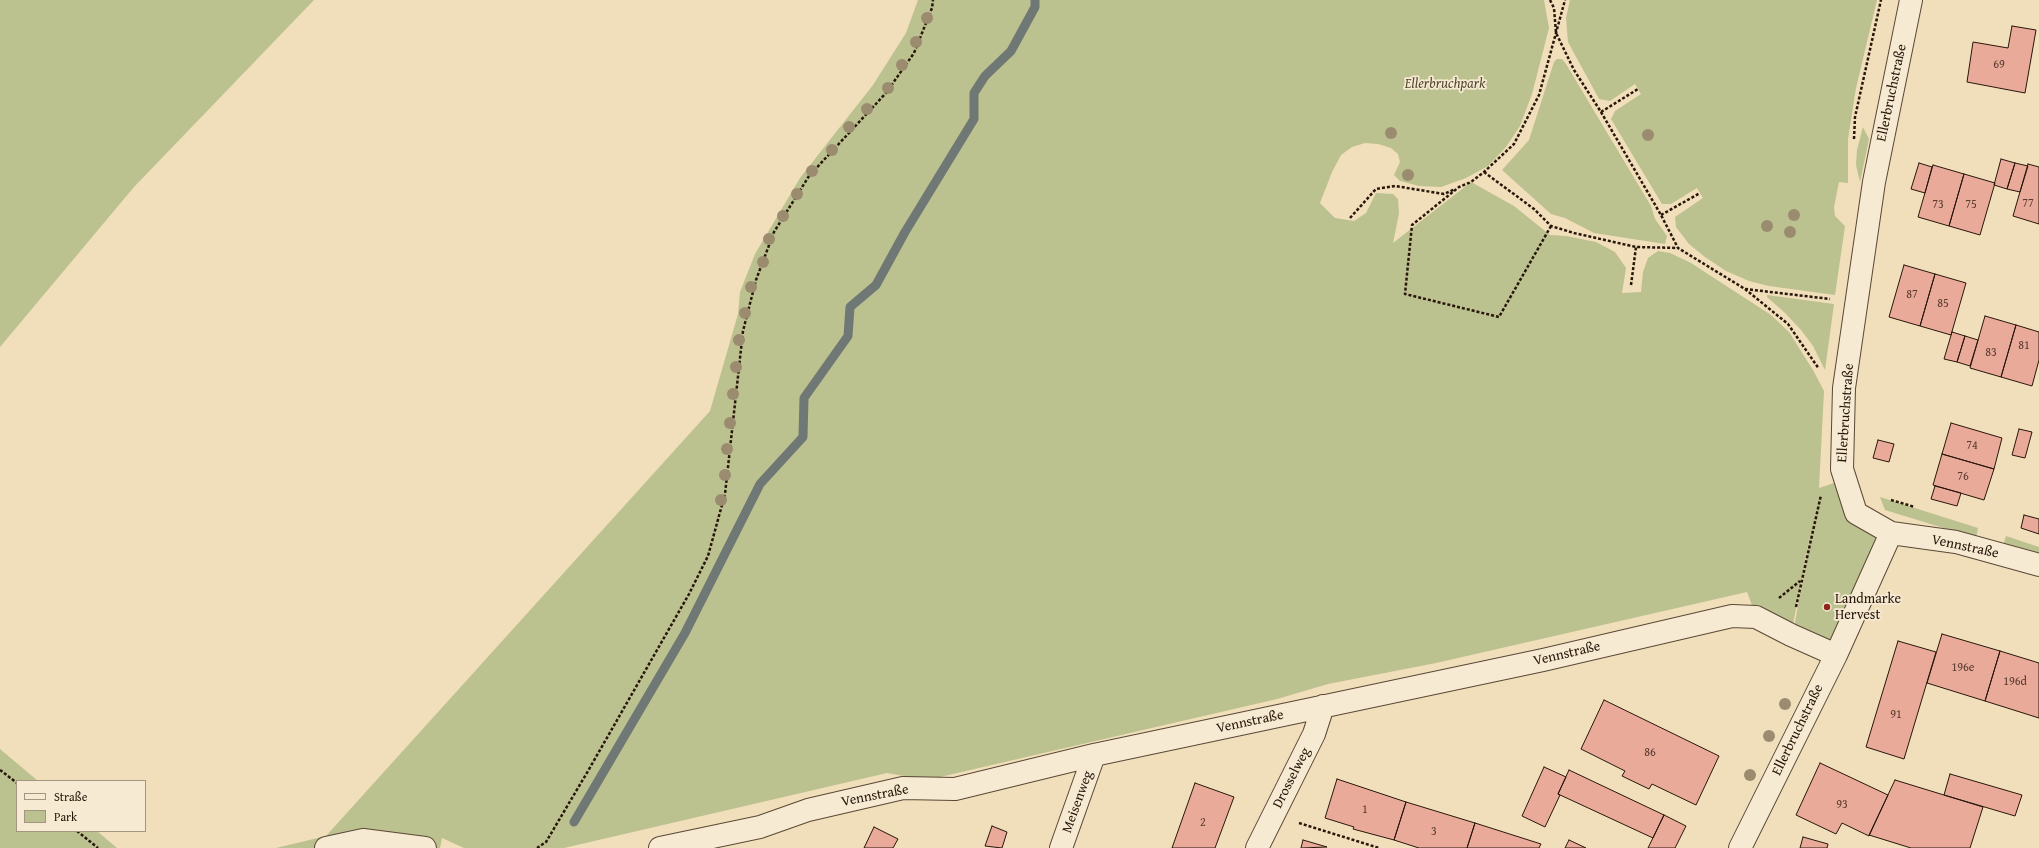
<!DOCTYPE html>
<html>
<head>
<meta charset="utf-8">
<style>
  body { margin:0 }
  #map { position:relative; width:2039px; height:848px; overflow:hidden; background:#f1deba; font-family:"Gentium Book Plus",serif }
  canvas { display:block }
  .legend { position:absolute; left:16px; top:780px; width:130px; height:52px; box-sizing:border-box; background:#f6ead2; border:1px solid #a49582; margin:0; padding:5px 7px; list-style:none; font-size:12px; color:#28160a }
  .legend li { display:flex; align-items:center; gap:8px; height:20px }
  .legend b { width:20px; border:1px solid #a49582 }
</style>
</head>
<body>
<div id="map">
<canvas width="2039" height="848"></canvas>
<ul class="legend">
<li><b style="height:5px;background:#f6ead2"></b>Straße</li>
<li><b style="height:11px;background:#bbc18f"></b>Park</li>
</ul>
</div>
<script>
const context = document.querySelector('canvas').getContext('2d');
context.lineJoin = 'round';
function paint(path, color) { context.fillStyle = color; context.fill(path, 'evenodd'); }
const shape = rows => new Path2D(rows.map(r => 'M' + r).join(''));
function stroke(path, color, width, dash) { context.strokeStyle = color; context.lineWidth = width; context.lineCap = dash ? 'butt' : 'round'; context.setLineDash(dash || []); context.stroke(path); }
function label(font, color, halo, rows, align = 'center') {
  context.font = font + ' "Gentium Book Plus",serif'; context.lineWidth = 3.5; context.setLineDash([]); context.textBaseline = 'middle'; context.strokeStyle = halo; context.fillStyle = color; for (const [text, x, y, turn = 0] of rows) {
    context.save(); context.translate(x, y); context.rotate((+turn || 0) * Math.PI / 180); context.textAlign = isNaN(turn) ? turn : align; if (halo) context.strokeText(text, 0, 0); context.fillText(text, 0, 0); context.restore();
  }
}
paint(shape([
  [0,0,314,0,134,187,0,347],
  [918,0,1544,0,1549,28,1532,94,1520,126,1506,147,1488,166,1466,178,1441,187,1419,186,1400,181,1394,175,1400,162,1398,154,1391,148,1378,144,1365,143,1352,147,1341,155,1332,172,1320,203,1335,218,1354,221,1366,213,1376,193,1393,194,1398,199,1399,214,1393,243,1471,182,1514,206,1550,235,1566,236,1596,242,1615,252,1626,268,1622,293,1641,292,1643,272,1648,258,1658,251,1670,253,1691,263,1771,315,1789,332,1813,370,1824,391,1819,488,1840,481,1886,535,1834,651,1793,634,1811,531,1791,635,1756,616,1747,592,1436,663,1328,684,1277,699,927,780,887,773,564,848,464,848,442,838,440,848,276,848,326,836,710,411,738,314,740,292,755,254,800,178,873,85,906,33],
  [1570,0,1877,0,1856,88,1848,139,1848,183,1839,182,1834,207,1835,216,1845,226,1835,295,1769,286,1749,281,1726,271,1705,257,1689,244,1676,227,1675,217,1703,198,1697,188,1671,204,1662,204,1611,119,1615,111,1641,94,1635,84,1610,101,1599,99,1568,42,1566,18],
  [1557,59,1562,59,1566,64,1651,206,1655,219,1667,236,1665,244,1594,233,1565,218,1551,214,1502,170,1529,140,1554,62],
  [1863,127,1869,139,1860,182,1856,165,1857,150],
  [1767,295,1834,304,1825,370,1813,346,1801,330,1785,313,1767,297],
  [1880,497,1978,528,1976,538,1885,510],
  [2006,536,2039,547,2039,557,2003,546],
  [0,749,38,781,17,781,17,831,97,831,117,848,0,848]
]), '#bbc18f');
stroke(shape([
  [574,822,685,633,760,484,803,437,804,398,848,336,850,307,876,285,905,232,974,119,974,93,985,76,1011,51,1035,7,1035,0]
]), '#6f7874', 9);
const building = shape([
  [2012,26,2036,30,2025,93,1967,82,1973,42,2008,48,2012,26],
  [2001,159,2015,163,2007,189,1994,185,2001,159],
  [1919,163,1932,167,1925,193,1911,189,1919,163],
  [2015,163,2028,166,2020,192,2007,189,2015,163],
  [2028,164,2039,167,2039,224,2013,216,2028,164],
  [1933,165,1964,174,1949,226,1918,217,1933,165],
  [1964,174,1995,183,1980,235,1949,226,1964,174],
  [1904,265,1935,274,1920,326,1889,317,1904,265],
  [1935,274,1966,283,1951,335,1920,326,1935,274],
  [1985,316,2016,325,2001,377,1970,368,1985,316],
  [2016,325,2039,332,2039,360,2032,386,2001,377,2016,325],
  [1952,332,1965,336,1957,362,1944,359,1952,332],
  [1965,336,1978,340,1970,366,1957,362,1965,336],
  [1951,423,2002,438,1994,469,1942,454,1951,423],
  [2019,429,2032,432,2025,458,2012,455,2019,429],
  [1878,440,1894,444,1889,462,1873,458,1878,440],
  [1942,454,1994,469,1984,500,1933,485,1942,454],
  [1935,486,1961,493,1957,506,1931,499,1935,486],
  [2024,515,2039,519,2039,534,2021,528,2024,515],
  [1942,634,2000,651,1985,701,1927,683,1942,634],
  [1898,641,1936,652,1904,759,1866,747,1898,641],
  [2000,651,2039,663,2039,718,1985,701,2000,651],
  [1604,700,1719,756,1696,805,1652,784,1649,789,1622,776,1625,771,1581,749,1604,700],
  [1820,763,1888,795,1869,836,1842,823,1836,834,1796,815,1820,763],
  [1544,767,1566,777,1558,794,1560,795,1545,827,1522,816,1544,767],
  [1569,770,1664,815,1653,838,1558,794,1569,770],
  [1950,774,2022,795,2015,816,1944,795,1950,774],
  [1337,779,1406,802,1394,840,1353,829,1354,827,1325,818,1337,779],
  [1895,780,1983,807,1970,848,1911,848,1869,835,1895,780],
  [1195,783,1234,797,1215,848,1172,848,1195,783],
  [1406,802,1475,823,1467,848,1419,848,1394,840,1406,802],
  [1664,815,1686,826,1675,848,1648,848,1664,815],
  [1475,823,1541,844,1539,848,1467,848,1475,823],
  [992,826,1007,832,1002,848,985,846,992,826],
  [874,827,898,839,893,848,864,848,874,827],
  [1803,837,1828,844,1827,848,1800,848,1803,837],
  [1303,840,1327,847,1301,848,1303,840],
  [1569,840,1586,848,1565,848,1569,840]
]);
paint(building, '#e9aa9a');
stroke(building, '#28160a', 1);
const minor = shape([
  [1891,533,1956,542,2039,565],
  [326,848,363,840,425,848],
  [660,848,760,827,808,810,903,788,955,789,1094,755,1543,660,1732,616,1756,617,1791,635,1836,655],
  [1061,848,1094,755],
  [1257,848,1314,734,1323,706],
  [1740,848,1836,655,1891,533,1856,513,1842,469,1844,388,1874,182,1911,0]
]);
stroke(minor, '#5a4836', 24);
stroke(shape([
  [1550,0,1554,8,1556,33,1574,70,1601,112,1661,215,1678,248,1745,289,1788,324,1819,369],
  [1601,112,1638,89],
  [1854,139,1855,117,1881,0],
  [1484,172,1534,209,1551,226,1574,233,1636,247,1678,248],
  [1661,215,1700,193],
  [1350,218,1376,189,1395,186,1444,194,1455,189],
  [1551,226,1499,317,1405,294,1412,225,1459,187,1471,182,1484,172,1514,144,1539,95,1565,0],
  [1631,285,1636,247],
  [1745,289,1830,299],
  [1891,500,1915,507],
  [1779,598,1800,581],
  [1796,607,1821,495],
  [0,770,17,783],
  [1299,823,1379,848],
  [77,831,98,848],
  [537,848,546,842,588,771,689,594,708,556,725,494,743,331,756,280,774,232,809,176,886,93,914,53,932,8,933,0]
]), '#28160a', 2.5, [3, 2]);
stroke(minor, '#f6ead2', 22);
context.fillStyle = '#9b8c6f';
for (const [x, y] of [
  [927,18],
  [916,42],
  [902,65],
  [888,88],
  [867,109],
  [849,127],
  [1391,133],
  [1648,135],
  [832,150],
  [812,171],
  [1408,175],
  [797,194],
  [1794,215],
  [783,216],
  [1767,226],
  [1790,232],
  [769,239],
  [763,262],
  [751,287],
  [745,313],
  [739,340],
  [736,367],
  [733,394],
  [730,423],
  [727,449],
  [725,475],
  [721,500],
  [1785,704],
  [1769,736],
  [1750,775]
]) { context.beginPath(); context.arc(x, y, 6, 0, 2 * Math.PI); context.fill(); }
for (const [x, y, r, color] of [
  [1827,607,4,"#8f2418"]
]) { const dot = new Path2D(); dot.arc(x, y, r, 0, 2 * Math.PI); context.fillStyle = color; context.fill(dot); stroke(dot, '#f6ead2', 1.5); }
label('12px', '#583b2e', null, [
  ["69",1999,65],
  ["77",2028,204],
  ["73",1938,205],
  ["75",1971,205],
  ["87",1912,295],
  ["85",1943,304],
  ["81",2024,346],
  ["83",1991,353],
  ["74",1972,446],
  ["76",1963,477],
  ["196e",1963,668],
  ["196d",2015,682],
  ["91",1896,715],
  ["86",1650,753],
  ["93",1842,805],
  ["1",1365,810],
  ["2",1203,823],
  ["3",1434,832]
]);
label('italic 14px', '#544932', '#f6ead2', [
  ["Ellerbruchpark",1445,84]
]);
label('14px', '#28160a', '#f6ead2', [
  ["Ellerbruchstraße",1892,93,-78],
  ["Ellerbruchstraße",1846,413,-86],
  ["Vennstraße",1965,547,12],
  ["Vennstraße",1567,654,-13],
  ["Vennstraße",1250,722,-12],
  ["Ellerbruchstraße",1798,730,-64],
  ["Drosselweg",1292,778,-63],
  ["Vennstraße",875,796,-11],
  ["Meisenweg",1078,802,-70]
]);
label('14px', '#28160a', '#f6ead2', [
  ["Landmarke",1835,599],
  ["Hervest",1835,615]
], 'left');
</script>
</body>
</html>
